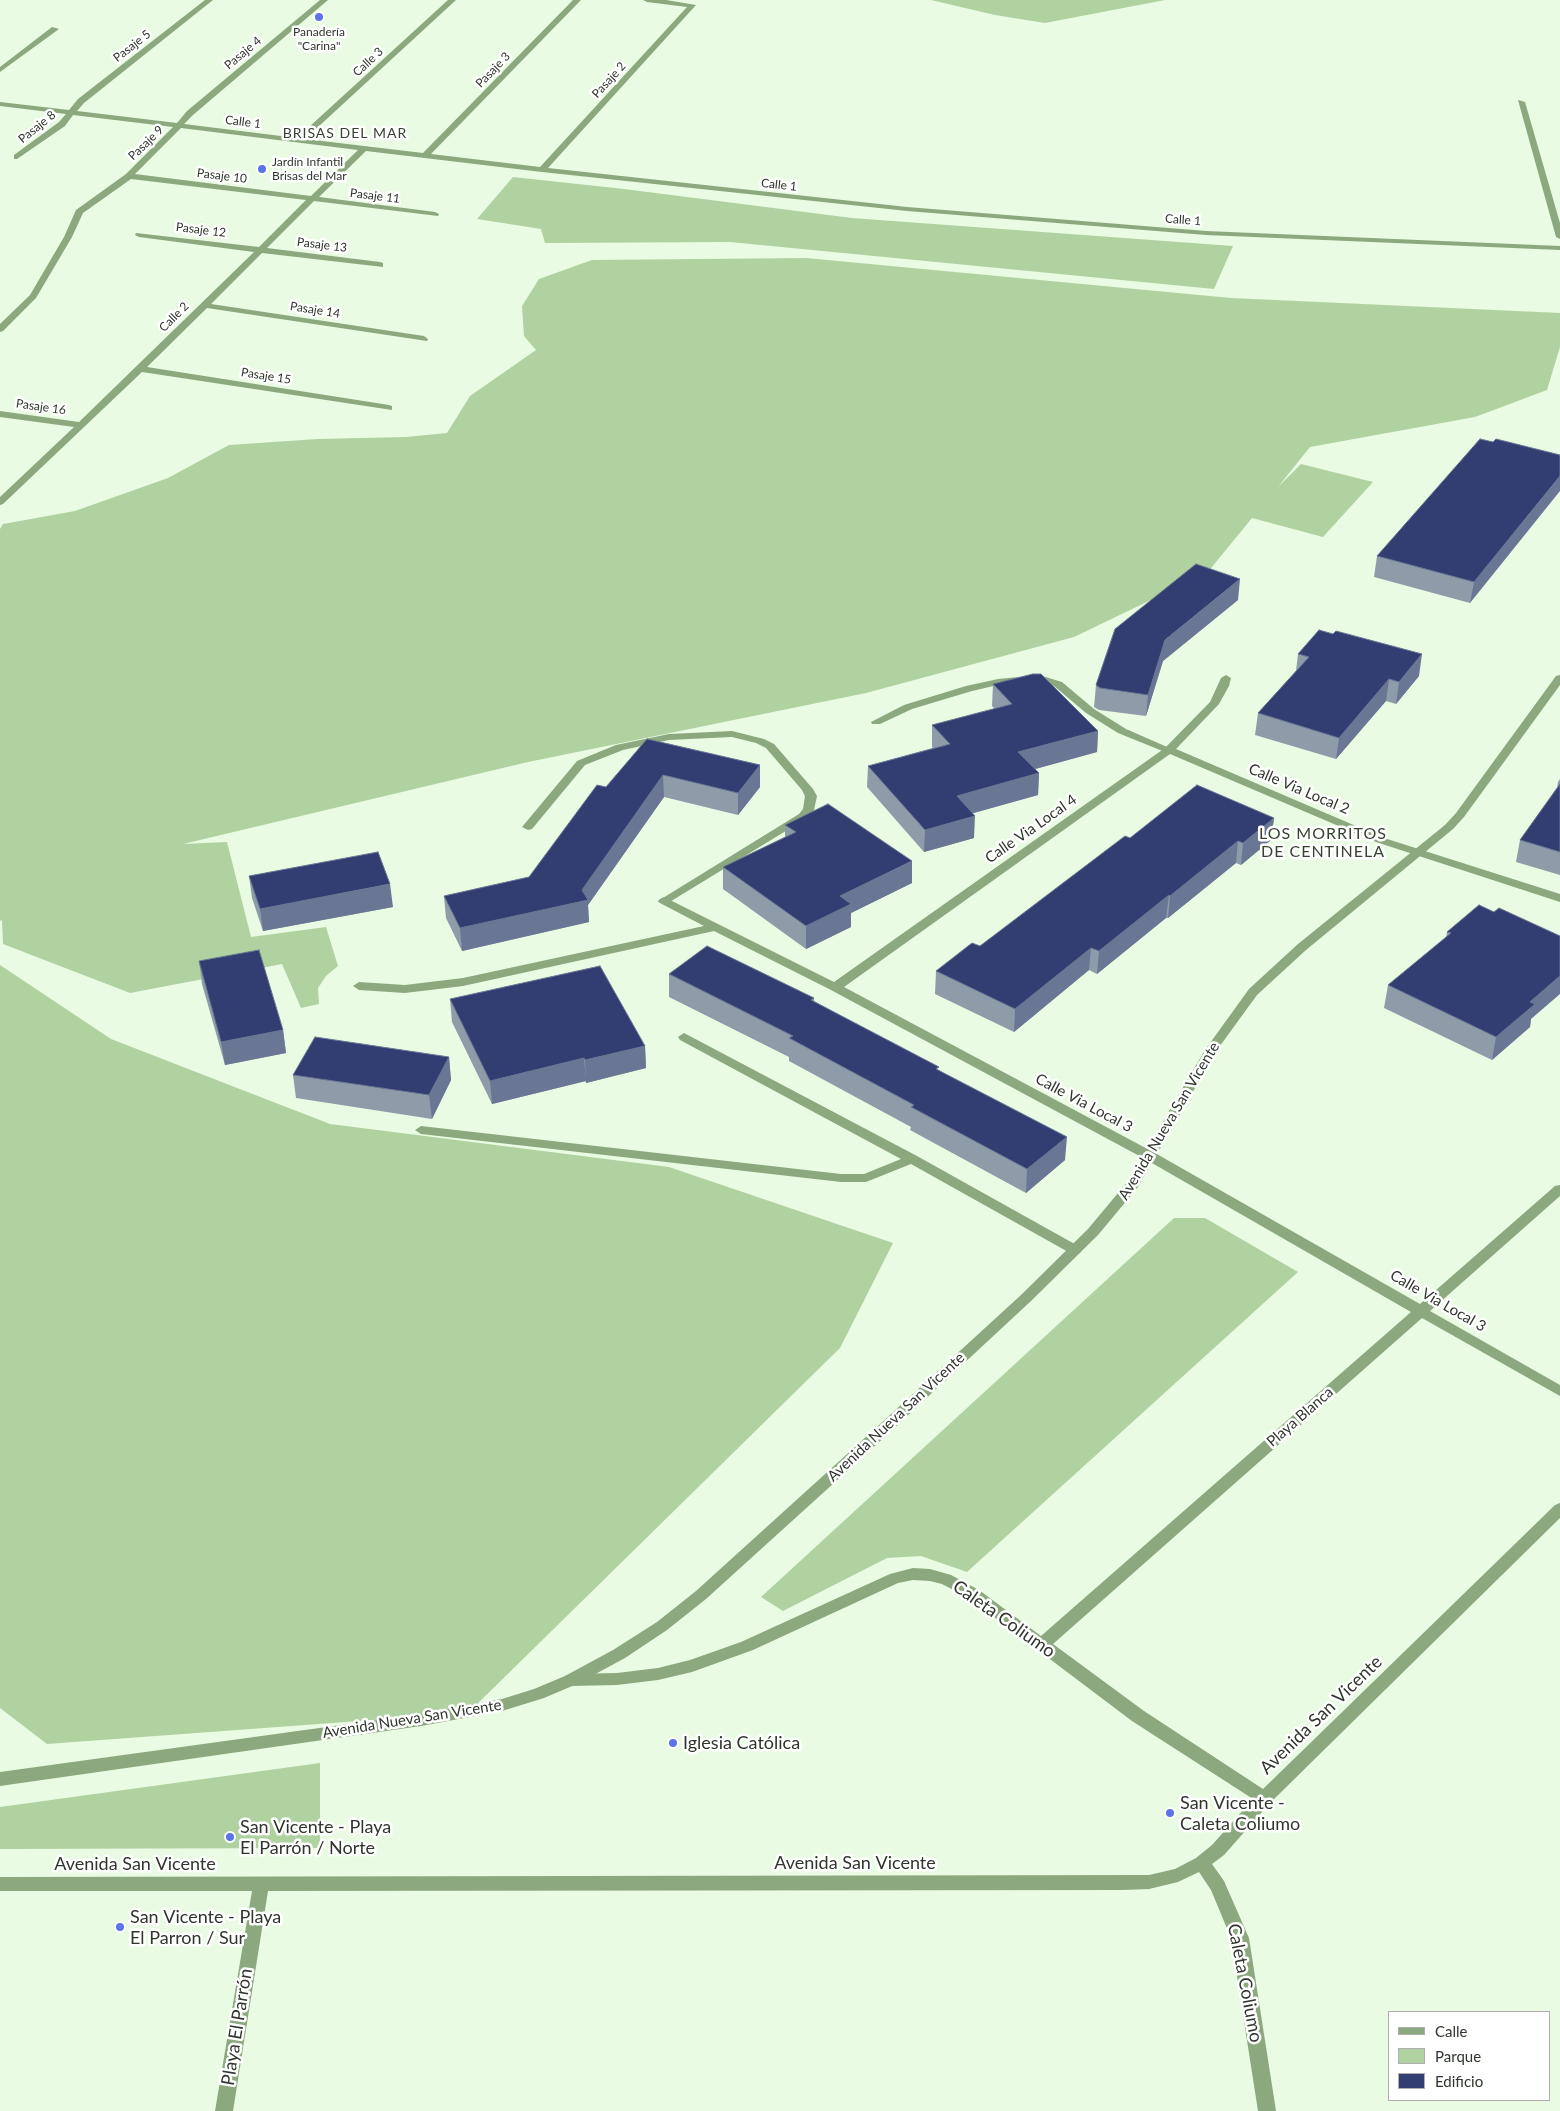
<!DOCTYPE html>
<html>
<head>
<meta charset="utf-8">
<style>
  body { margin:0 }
  #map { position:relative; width:1560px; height:2111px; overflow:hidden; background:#e9fbe2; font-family:Lato,sans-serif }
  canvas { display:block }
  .legend { position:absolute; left:1388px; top:2011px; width:162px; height:90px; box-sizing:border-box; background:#fff; border:1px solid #acafab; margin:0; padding:6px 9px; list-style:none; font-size:15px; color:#2f362c }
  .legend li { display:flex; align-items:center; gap:10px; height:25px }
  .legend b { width:25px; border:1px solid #acafab }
</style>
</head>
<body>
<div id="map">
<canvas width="1560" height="2111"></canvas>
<ul class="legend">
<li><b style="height:6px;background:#8ba87f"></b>Calle</li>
<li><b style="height:14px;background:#b0d2a1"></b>Parque</li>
<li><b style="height:14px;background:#323e72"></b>Edificio</li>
</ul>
</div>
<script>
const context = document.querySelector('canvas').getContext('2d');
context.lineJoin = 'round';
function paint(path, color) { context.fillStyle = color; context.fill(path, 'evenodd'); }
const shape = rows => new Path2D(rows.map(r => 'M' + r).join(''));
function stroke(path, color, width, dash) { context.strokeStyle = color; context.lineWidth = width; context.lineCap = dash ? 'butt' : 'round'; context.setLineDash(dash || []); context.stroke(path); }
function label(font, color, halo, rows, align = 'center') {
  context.font = font + ' Lato,sans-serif'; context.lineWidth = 5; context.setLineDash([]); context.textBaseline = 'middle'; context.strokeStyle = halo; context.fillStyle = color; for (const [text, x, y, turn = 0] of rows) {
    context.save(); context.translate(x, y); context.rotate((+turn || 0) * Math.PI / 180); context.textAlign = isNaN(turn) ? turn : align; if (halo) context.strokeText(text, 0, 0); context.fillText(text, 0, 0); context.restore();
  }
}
paint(shape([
  [931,0,1165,0,1045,23,995,15],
  [513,177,624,189,852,218,1233,246,1214,289,730,242,545,243,541,229,477,219],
  [806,258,1231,298,1560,313,1560,347,1547,390,1475,417,1310,447,1278,487,1301,464,1373,482,1323,537,1252,518,1207,573,1074,637,866,693,528,762,183,844,227,842,251,937,326,927,338,966,326,976,318,988,319,1004,301,1008,282,964,130,993,3,944,2,920,0,921,0,529,3,524,75,511,168,478,229,445,318,439,406,437,447,433,470,396,536,350,524,336,522,306,539,279,592,260],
  [0,965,111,1039,330,1124,669,1167,893,1243,840,1348,468,1713,47,1744,0,1708],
  [1174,1218,1205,1218,1298,1272,967,1572,921,1556,887,1558,783,1611,761,1597],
  [320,1763,320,1848,0,1849,0,1807]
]), '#b0d2a1');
paint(shape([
  [1039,675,1062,682,1094,709,1126,729,1174,750,1173,752,1165,752,1118,733,1086,713,1054,686,1038,681,998,685,972,691,912,709,880,724,872,724,871,722,904,705,966,686,998,679,1039,675],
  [732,731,764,739,774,744,813,789,817,796,814,810,807,818,668,903,660,903,658,901,799,814,803,809,805,796,802,790,766,748,756,743,732,737,669,740,623,750,585,765,532,829,528,830,522,827,577,761,616,745,669,734,732,731],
  [684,1033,917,1156,1080,1247,1082,1250,1080,1253,1075,1255,1070,1253,911,1164,866,1182,841,1182,421,1134,415,1130,421,1126,841,1174,864,1174,901,1159,680,1040,678,1037,684,1033]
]), '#8ba87f');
paint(shape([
  [205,0,213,0,84,103,77,111,177,123,187,111,320,0,328,0,193,115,184,124,297,138,448,0,456,0,305,139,423,153,573,0,581,0,431,154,540,167,687,7,647,2,643,0,666,0,696,5,548,168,907,207,1206,231,1560,246,1560,250,1206,235,907,211,542,172,366,151,319,197,435,212,439,214,438,216,314,201,267,248,380,262,383,263,383,267,262,253,211,304,424,336,428,339,427,341,207,308,147,367,389,405,392,406,392,410,142,372,3,504,0,505,0,497,74,427,0,417,0,411,79,422,254,252,139,237,135,235,136,233,259,247,306,200,131,179,83,213,72,237,36,298,3,331,0,332,0,324,30,295,64,237,76,210,126,174,173,127,73,115,65,126,17,159,14,159,14,155,59,122,66,114,0,106,0,102,69,110,78,99,205,0],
  [181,128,358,150,311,196,135,174,181,128],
  [52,27,59,29,0,72,0,67,52,27],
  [1518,100,1525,102,1560,223,1560,239,1556,237,1518,100],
  [1226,675,1231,678,1229,686,1219,704,1176,749,1384,838,1560,894,1560,902,1376,842,1170,754,844,987,1155,1153,1420,1304,1555,1186,1560,1185,1560,1196,1430,1311,1560,1385,1560,1396,1422,1318,1053,1644,1144,1711,1263,1789,1555,1505,1560,1503,1560,1518,1270,1803,1224,1855,1212,1864,1224,1881,1249,1938,1276,2111,1258,2111,1231,1938,1211,1890,1199,1872,1178,1882,1149,1889,1122,1890,268,1891,233,2111,215,2111,252,1891,0,1891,0,1877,1149,1875,1175,1869,1196,1858,1212,1845,1253,1799,1132,1721,969,1598,942,1584,930,1581,913,1580,898,1583,753,1650,692,1672,658,1680,617,1685,571,1686,565,1684,563,1680,565,1676,571,1674,617,1673,658,1668,690,1660,741,1642,890,1574,913,1568,930,1569,951,1575,979,1590,1041,1636,1411,1312,1145,1159,831,990,714,931,463,986,405,993,359,990,353,986,359,982,405,985,463,978,704,926,660,903,658,901,660,899,664,897,834,982,1165,748,1210,702,1221,678,1226,675]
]), '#8ba87f');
paint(shape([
  [1560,675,1560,685,1464,817,1453,829,1306,950,1257,995,1217,1050,1138,1187,1098,1235,1031,1301,877,1444,706,1599,667,1630,625,1658,577,1684,544,1698,502,1711,421,1726,0,1786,0,1772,421,1714,502,1699,534,1689,565,1676,613,1650,657,1622,696,1591,867,1436,1021,1295,1088,1229,1128,1181,1205,1050,1249,989,1298,944,1445,825,1456,813,1556,676,1560,675]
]), '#8ba87f');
paint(shape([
  [1493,442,1560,455,1470,603,1374,577,1377,556],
  [1238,600,1163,661,1146,716,1099,710,1094,707,1096,685],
  [1298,654,1419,676,1396,704,1386,701,1336,759,1255,735,1258,713,1296,671],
  [993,684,1098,731,1097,752,1035,769,1039,773,1038,795,973,813,974,838,924,852,867,787,868,766,933,748,932,747,932,725,995,709,992,706],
  [647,739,760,765,760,787,738,815,664,797,588,905,589,922,462,951,446,918,444,896,529,877],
  [1560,779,1560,875,1516,862,1520,840,1557,788,1558,782],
  [1274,818,1271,840,1241,865,1236,863,1168,918,1166,918,1097,974,1089,970,1014,1032,935,994,936,971,980,946,1130,838],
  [785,825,912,883,851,913,851,927,806,949,723,889,723,867,785,837],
  [249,876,393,907,263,931,252,898],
  [1479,905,1531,1019,1530,1027,1492,1060,1384,1008,1388,985,1446,938,1447,932],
  [199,961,283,1030,286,1053,225,1065,202,984],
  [669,974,814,998,814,1001,939,1070,1065,1160,1026,1193,910,1130,911,1127,789,1061,789,1057,669,997],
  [450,999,645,1046,646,1068,586,1083,586,1081,492,1104,452,1022],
  [449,1057,451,1080,432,1119,296,1098,293,1075]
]), '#8e9caa');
paint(shape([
  [1560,476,1560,491,1470,603,1474,582],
  [1240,579,1238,600,1163,661,1146,716,1148,695,1165,640],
  [1422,654,1419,676,1396,704,1399,682],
  [1389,679,1386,701,1336,759,1339,738],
  [1098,731,1097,752,1017,774,1018,752],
  [760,765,760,787,738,815,738,793],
  [1039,773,1038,795,956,818,957,796],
  [663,775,664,797,588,905,589,922,462,951,460,928,582,890],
  [975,816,974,838,924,852,925,830],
  [1274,818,1271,840,1241,865,1243,843],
  [1238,841,1236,863,1168,918,1170,896],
  [912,861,912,883,851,913,851,927,806,949,806,926,840,896],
  [390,884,393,907,263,931,260,909],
  [1169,895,1166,918,1097,974,1099,951],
  [1091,948,1089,970,1014,1032,1015,1009],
  [1560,976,1560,994,1531,1019,1530,1027,1492,1060,1496,1037,1530,1002],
  [283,1030,286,1053,225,1065,221,1042],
  [645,1046,646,1068,586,1083,585,1060],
  [449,1057,451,1080,432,1119,429,1095],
  [584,1058,586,1081,492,1104,490,1081],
  [1067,1137,1065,1160,1026,1193,1027,1169]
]), '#697794');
const building = shape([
  [1480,439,1493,442,1496,439,1560,455,1560,476,1474,582,1377,556,1480,439],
  [1196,564,1240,579,1165,640,1148,695,1100,688,1096,685,1115,629,1196,564],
  [1319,630,1333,634,1336,631,1422,654,1399,682,1389,679,1339,738,1258,713,1309,657,1298,654,1319,630],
  [1033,674,1041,674,1098,731,1018,752,1039,773,957,796,975,816,925,830,868,766,950,744,932,725,1012,704,993,684,1033,674],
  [647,739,760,765,738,793,663,775,582,890,588,900,460,928,444,896,529,877,597,785,606,787,647,739],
  [1560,784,1560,852,1520,840,1560,784],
  [1197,785,1274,818,1243,843,1238,841,1170,896,1169,895,1099,951,1091,948,1015,1009,936,971,972,943,980,946,1125,836,1130,838,1197,785],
  [828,804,912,861,840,896,851,904,806,926,723,867,796,832,785,825,828,804],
  [378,852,390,884,260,909,249,876,378,852],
  [1479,905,1494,912,1499,908,1560,936,1560,976,1530,1002,1535,1004,1496,1037,1388,985,1451,933,1447,932,1479,905],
  [707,946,814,998,811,1000,939,1067,936,1069,1067,1137,1027,1169,911,1107,914,1105,789,1038,793,1036,669,974,707,946],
  [259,950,283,1030,221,1042,199,961,259,950],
  [600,966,645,1046,585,1060,584,1058,490,1081,450,999,600,966],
  [315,1037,449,1057,429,1095,293,1075,315,1037]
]);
paint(building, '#323e72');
stroke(building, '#697794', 1);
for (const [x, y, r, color] of [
  [319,17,5,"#5c73ea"],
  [262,169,5,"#5c73ea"],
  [673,1743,5,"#5c73ea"],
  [1170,1813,5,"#5c73ea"],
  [230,1837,5,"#5c73ea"],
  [120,1927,5,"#5c73ea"]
]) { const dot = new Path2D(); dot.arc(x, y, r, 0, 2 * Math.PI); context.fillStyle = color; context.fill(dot); stroke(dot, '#fff', 2); }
label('12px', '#2f362c', '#fff', [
  ["Panadería",319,32],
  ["\"Carina\"",319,46],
  ["Jardín Infantil",272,162,"left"],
  ["Brisas del Mar",272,176,"left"]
]);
label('12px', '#2f362c', '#fff', [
  ["Pasaje 5",132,46,-38],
  ["Pasaje 4",243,53,-40],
  ["Calle 3",368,62,-43],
  ["Pasaje 3",493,70,-46],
  ["Pasaje 2",609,80,-48],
  ["Calle 1",243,122,7],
  ["Pasaje 8",37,127,-39],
  ["Pasaje 9",146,143,-44],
  ["Pasaje 10",222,176,7],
  ["Calle 1",779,185,6],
  ["Pasaje 11",375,196,7],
  ["Calle 1",1183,220,4],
  ["Pasaje 12",201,230,7],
  ["Pasaje 13",322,245,7],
  ["Pasaje 14",315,310,9],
  ["Calle 2",174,317,-45],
  ["Pasaje 15",266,376,9],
  ["Pasaje 16",41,407,8]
]);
context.letterSpacing = '1px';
label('14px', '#35432f', '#fff', [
  ["BRISAS DEL MAR",345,133]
]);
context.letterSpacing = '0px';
label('15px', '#2f362c', '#fff', [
  ["Calle Via Local 2",1299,789,23],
  ["Calle Via Local 4",1031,829,-35],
  ["Calle Via Local 3",1084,1103,28],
  ["Avenida Nueva San Vicente",1169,1121,-59],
  ["Calle Via Local 3",1438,1301,30],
  ["Avenida Nueva San Vicente",896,1417,-43],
  ["Playa Blanca",1300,1417,-41],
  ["Avenida Nueva San Vicente",412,1719,-9]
]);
context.letterSpacing = '1px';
label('16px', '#35432f', '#fff', [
  ["LOS MORRITOS",1323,834],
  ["DE CENTINELA",1323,852]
]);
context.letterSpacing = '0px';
label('18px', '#2f362c', '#fff', [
  ["Caleta Coliumo",1004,1619,35],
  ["Avenida San Vicente",1321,1715,-44],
  ["Avenida San Vicente",855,1863],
  ["Avenida San Vicente",135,1864],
  ["Caleta Coliumo",1245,1983,79],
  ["Playa El Parrón",237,2027,-81]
]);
label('18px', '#2f362c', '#fff', [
  ["Iglesia Católica",683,1743],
  ["San Vicente -",1180,1803],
  ["Caleta Coliumo",1180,1824],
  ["San Vicente - Playa",240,1827],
  ["El Parrón / Norte",240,1848],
  ["San Vicente - Playa",130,1917],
  ["El Parron / Sur",130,1938]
], 'left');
</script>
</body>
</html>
